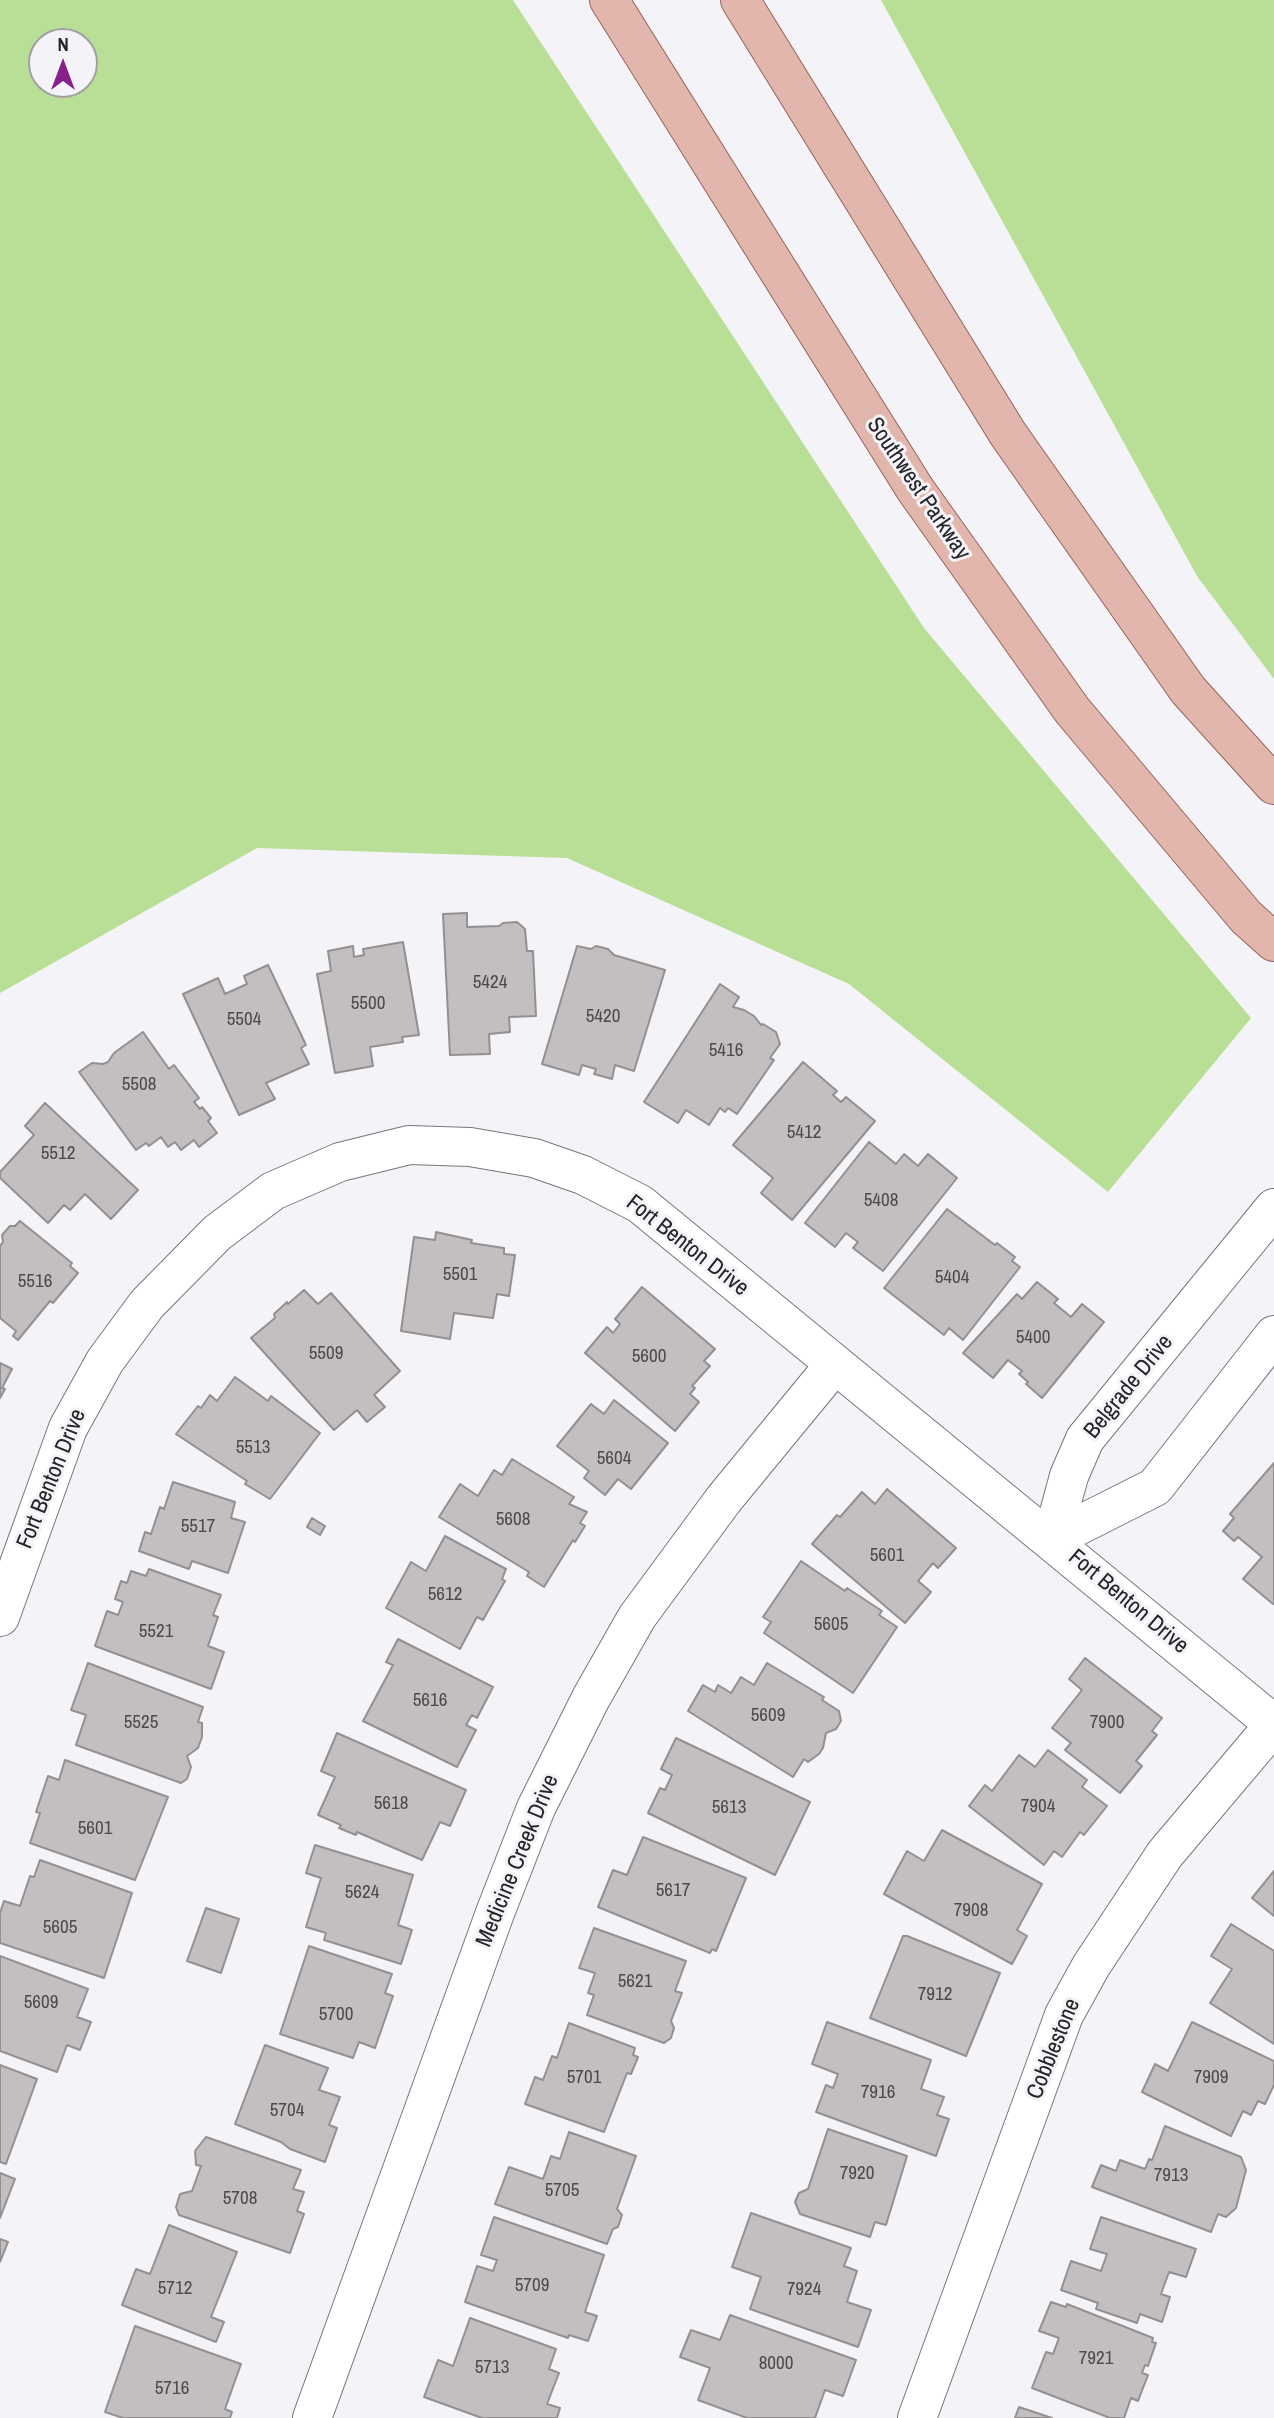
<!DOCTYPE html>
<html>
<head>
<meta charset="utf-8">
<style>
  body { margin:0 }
  #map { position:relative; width:1274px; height:2418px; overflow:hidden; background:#f4f3f8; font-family:"Archivo Narrow",sans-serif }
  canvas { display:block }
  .north { position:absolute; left:28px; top:28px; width:70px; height:70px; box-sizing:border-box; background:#f4f3f8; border:2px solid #a1a0a4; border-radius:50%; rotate:0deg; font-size:19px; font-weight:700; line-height:28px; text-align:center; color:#252426 }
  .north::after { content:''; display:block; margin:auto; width:24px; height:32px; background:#84218b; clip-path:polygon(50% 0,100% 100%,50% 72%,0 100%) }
</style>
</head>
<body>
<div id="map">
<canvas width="1274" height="2418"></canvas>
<div class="north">N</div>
</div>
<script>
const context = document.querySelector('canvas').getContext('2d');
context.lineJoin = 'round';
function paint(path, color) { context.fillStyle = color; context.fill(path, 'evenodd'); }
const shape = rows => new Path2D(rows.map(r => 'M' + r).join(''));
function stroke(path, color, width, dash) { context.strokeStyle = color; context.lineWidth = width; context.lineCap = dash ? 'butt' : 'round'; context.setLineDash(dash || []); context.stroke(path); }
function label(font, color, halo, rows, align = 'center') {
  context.font = font + ' "Archivo Narrow",sans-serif'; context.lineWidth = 6; context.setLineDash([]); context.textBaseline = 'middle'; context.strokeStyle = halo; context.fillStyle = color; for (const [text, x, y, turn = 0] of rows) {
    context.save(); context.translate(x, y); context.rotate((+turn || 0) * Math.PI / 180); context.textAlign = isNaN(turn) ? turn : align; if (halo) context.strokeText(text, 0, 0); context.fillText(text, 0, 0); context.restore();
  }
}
paint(shape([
  [0,0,513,0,924,628,1251,1018,1108,1192,849,984,567,858,257,848,0,993],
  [84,42,84,84,42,84,42,42],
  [881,0,1274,0,1274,679,1197,576]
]), '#b8df95');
const building = shape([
  [467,913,467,927,499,926,503,923,517,922,525,929,527,951,533,951,536,1016,509,1017,510,1032,489,1034,490,1054,450,1055,443,914,467,913],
  [403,942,419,1035,402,1037,403,1042,370,1047,373,1066,335,1073,317,974,331,971,328,951,353,946,354,957,364,955,363,949,403,942],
  [577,946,591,949,596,946,608,949,614,955,665,970,634,1071,615,1065,612,1079,594,1074,596,1069,582,1065,579,1075,542,1064,577,946],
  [268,965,306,1045,301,1048,309,1064,266,1083,275,1099,239,1115,183,994,218,978,225,994,247,984,244,976,268,965],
  [720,984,739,997,733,1007,744,1010,754,1016,761,1025,763,1024,776,1032,780,1044,770,1058,774,1060,737,1114,728,1108,725,1112,720,1108,709,1125,686,1110,678,1123,644,1102,720,984],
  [143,1032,169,1069,174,1065,199,1098,194,1102,200,1109,202,1107,211,1118,208,1121,217,1133,199,1147,194,1140,181,1150,175,1142,168,1147,161,1137,149,1146,146,1143,136,1150,79,1072,92,1063,103,1064,108,1062,114,1053,143,1032],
  [803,1062,837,1091,833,1095,841,1102,846,1097,875,1121,792,1220,761,1193,773,1178,733,1145,803,1062],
  [45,1103,138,1190,111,1219,85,1194,70,1210,64,1205,48,1223,0,1178,0,1172,34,1135,25,1126,45,1103],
  [869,1142,896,1164,904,1154,918,1166,928,1154,957,1178,883,1271,853,1248,858,1242,846,1233,835,1247,805,1223,869,1142],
  [947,1209,995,1245,997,1243,1015,1257,1012,1261,1020,1267,963,1340,949,1328,944,1335,884,1288,947,1209],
  [20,1221,72,1263,70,1266,78,1273,53,1303,50,1301,18,1340,13,1336,16,1331,0,1318,0,1246,3,1242,2,1235,10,1226,15,1226,20,1221],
  [436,1232,472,1240,471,1243,504,1248,504,1254,515,1255,509,1296,497,1294,493,1318,454,1313,450,1339,401,1331,414,1237,435,1240,436,1232],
  [1037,1282,1058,1299,1054,1303,1071,1317,1082,1304,1104,1322,1042,1398,1026,1384,1028,1382,1019,1374,1022,1371,1008,1360,993,1378,963,1353,1017,1294,1022,1299,1037,1282],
  [642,1287,715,1349,704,1361,710,1366,692,1386,695,1388,690,1394,699,1402,675,1431,585,1353,607,1327,613,1333,620,1324,615,1319,642,1287],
  [304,1290,318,1304,331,1293,400,1371,374,1395,385,1407,367,1422,357,1410,334,1430,251,1338,275,1318,274,1314,287,1302,288,1304,304,1290],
  [0,1363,12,1369,2,1388,5,1389,0,1398,0,1363],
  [235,1377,268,1401,271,1396,320,1433,270,1499,245,1484,247,1481,176,1434,198,1406,201,1408,210,1395,217,1401,235,1377],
  [614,1400,668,1443,631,1489,618,1479,605,1495,584,1478,589,1471,557,1446,591,1404,604,1414,614,1400],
  [512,1459,574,1497,569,1504,587,1512,580,1523,585,1526,575,1542,573,1540,544,1587,527,1576,529,1572,439,1517,460,1484,478,1496,494,1470,502,1475,512,1459],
  [1274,1463,1274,1603,1273,1604,1243,1579,1262,1557,1238,1537,1234,1541,1223,1531,1234,1518,1230,1514,1274,1463],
  [173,1482,235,1502,231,1518,245,1522,228,1573,192,1561,189,1569,139,1551,145,1532,151,1534,160,1507,164,1509,173,1482],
  [887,1489,956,1548,938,1568,933,1563,918,1581,931,1592,905,1623,812,1544,837,1515,840,1517,862,1492,875,1504,887,1489],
  [312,1518,325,1526,320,1535,307,1527,312,1518],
  [445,1536,506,1569,502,1579,505,1581,483,1620,477,1617,460,1649,386,1608,411,1562,426,1571,445,1536],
  [801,1561,845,1591,847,1588,882,1611,879,1615,897,1627,853,1693,764,1633,771,1622,763,1617,801,1561],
  [149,1569,221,1595,213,1615,218,1617,208,1646,224,1652,211,1689,95,1646,107,1611,118,1615,123,1602,115,1599,121,1581,127,1583,131,1571,146,1576,149,1569],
  [398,1639,493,1687,477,1718,472,1715,466,1725,476,1730,457,1767,363,1721,393,1665,386,1662,398,1639],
  [1085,1658,1162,1718,1152,1731,1157,1735,1136,1761,1142,1766,1120,1793,1065,1750,1071,1743,1052,1728,1082,1690,1069,1679,1085,1658],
  [88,1663,203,1707,198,1722,202,1723,202,1737,198,1748,187,1756,191,1767,187,1779,181,1783,76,1745,86,1715,71,1710,88,1663],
  [767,1663,824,1697,822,1700,839,1711,841,1721,836,1729,826,1733,823,1748,819,1754,808,1762,804,1759,793,1777,688,1711,703,1685,715,1692,718,1685,731,1693,741,1677,754,1685,767,1663],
  [337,1733,466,1790,450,1826,440,1822,422,1860,357,1832,356,1835,339,1828,341,1825,318,1815,335,1777,321,1771,337,1733],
  [676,1738,810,1802,775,1875,648,1813,660,1788,665,1790,672,1775,661,1769,676,1738],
  [1048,1750,1087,1780,1082,1787,1107,1806,1084,1835,1080,1832,1062,1857,1054,1851,1044,1865,969,1806,985,1785,992,1791,1019,1755,1035,1767,1048,1750],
  [65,1760,168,1797,135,1880,30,1843,40,1813,36,1812,48,1776,59,1780,65,1760],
  [942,1830,1042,1884,1017,1930,1027,1936,1012,1964,884,1894,907,1851,924,1861,942,1830],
  [643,1837,746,1878,716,1951,712,1949,710,1953,598,1907,613,1870,627,1875,643,1837],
  [315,1845,413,1875,398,1925,412,1930,401,1964,324,1940,326,1933,306,1927,321,1878,306,1873,315,1845],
  [40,1860,132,1893,104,1978,0,1943,0,1913,4,1901,20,1906,30,1876,34,1877,40,1860],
  [1274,1871,1274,1916,1252,1898,1274,1871],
  [206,1908,239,1919,221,1973,187,1961,206,1908],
  [1231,1924,1274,1951,1274,2044,1210,2003,1232,1969,1211,1956,1231,1924],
  [594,1928,686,1961,675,1991,682,1993,671,2021,674,2028,671,2038,664,2043,587,2015,594,1995,588,1993,595,1973,579,1968,594,1928],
  [903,1936,907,1936,1000,1973,966,2056,870,2018,903,1936],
  [309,1946,392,1974,385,1993,393,1996,375,2048,359,2042,353,2058,280,2034,309,1946],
  [0,1956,88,1989,77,2017,91,2022,80,2050,67,2045,57,2072,0,2051,0,1956],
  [827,2022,931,2060,921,2089,944,2097,937,2115,949,2119,936,2156,816,2112,826,2085,833,2088,838,2074,812,2064,827,2022],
  [1192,2022,1274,2061,1274,2085,1265,2104,1258,2101,1251,2115,1243,2111,1231,2136,1142,2092,1155,2064,1168,2071,1192,2022],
  [569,2023,635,2048,633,2055,638,2057,631,2074,627,2073,604,2132,525,2104,535,2077,543,2080,552,2056,557,2058,569,2023],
  [265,2045,328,2068,319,2090,340,2097,329,2125,337,2128,325,2162,290,2149,281,2142,235,2124,265,2045],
  [0,2065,37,2079,6,2164,0,2162,0,2065],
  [1165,2126,1241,2157,1246,2170,1236,2208,1226,2217,1218,2214,1211,2232,1092,2187,1101,2165,1116,2171,1120,2160,1145,2169,1149,2159,1152,2160,1165,2126],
  [828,2129,907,2156,886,2225,875,2222,870,2237,800,2214,795,2202,799,2193,808,2189,828,2129],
  [569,2132,636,2156,617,2209,622,2215,618,2227,613,2229,607,2244,495,2204,509,2167,543,2179,551,2156,560,2159,569,2132],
  [206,2137,301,2170,293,2189,304,2192,297,2211,304,2214,290,2253,179,2215,176,2207,180,2194,192,2191,201,2166,196,2165,195,2151,206,2137],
  [0,2173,15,2179,0,2218,0,2173],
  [751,2213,851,2248,844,2266,857,2271,847,2302,871,2310,858,2347,750,2309,761,2277,732,2267,751,2213],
  [494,2217,604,2255,585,2312,597,2316,588,2341,569,2335,568,2338,465,2302,477,2266,493,2271,497,2260,481,2255,494,2217],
  [1101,2217,1196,2249,1186,2277,1169,2272,1161,2294,1170,2297,1162,2322,1140,2314,1137,2323,1096,2309,1098,2303,1061,2290,1071,2261,1101,2271,1107,2254,1090,2249,1101,2217],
  [169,2225,237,2252,211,2317,224,2322,216,2342,122,2305,136,2269,150,2274,169,2225],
  [0,2239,8,2242,0,2262,0,2239],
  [1051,2302,1066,2307,1067,2304,1153,2338,1152,2342,1156,2343,1148,2366,1145,2365,1142,2373,1148,2375,1138,2401,1131,2398,1124,2418,1110,2418,1032,2388,1046,2352,1053,2354,1059,2338,1039,2331,1051,2302],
  [730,2315,856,2360,843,2396,825,2390,815,2418,747,2418,698,2400,710,2368,680,2357,691,2330,720,2340,730,2315],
  [470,2318,556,2349,549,2369,559,2373,547,2404,560,2408,557,2418,482,2418,424,2397,438,2360,453,2366,470,2318],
  [135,2326,241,2364,225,2409,232,2412,230,2418,123,2418,105,2412,135,2326],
  [1019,2407,1052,2418,1015,2418,1019,2407]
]);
paint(building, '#c3bec0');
stroke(building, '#948f91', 2);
const minor = shape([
  [1052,1539,1069,1476,1085,1439,1274,1208],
  [1052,1539,1155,1487,1274,1335],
  [0,1617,68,1428,105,1361,147,1304,217,1233,273,1191,340,1162,409,1145,470,1147,534,1158,583,1175,640,1204,1274,1724],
  [312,2418,495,1913,536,1808,591,1698,637,1617,724,1499,835,1364],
  [917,2418,1064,2015,1091,1966,1165,1854,1274,1725]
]);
const major = shape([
  [609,0,915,489,1072,710,1246,917,1274,942],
  [740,0,1008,434,1188,690,1274,785]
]);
stroke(minor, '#77767a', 40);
stroke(major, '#94635a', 40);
stroke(minor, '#fff', 38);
stroke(major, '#e3b6ad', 38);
label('19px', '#4c4a4c', null, [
  ["5424",490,983],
  ["5500",368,1004],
  ["5420",603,1017],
  ["5504",244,1020],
  ["5416",726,1051],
  ["5508",139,1085],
  ["5412",804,1133],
  ["5512",58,1154],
  ["5408",881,1201],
  ["5501",460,1275],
  ["5404",952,1278],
  ["5516",35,1282],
  ["5400",1033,1338],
  ["5509",326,1354],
  ["5600",649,1357],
  ["5513",253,1448],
  ["5604",614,1459],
  ["5608",513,1520],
  ["5517",198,1527],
  ["5601",887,1556],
  ["5612",445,1595],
  ["5605",831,1625],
  ["5521",156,1632],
  ["5616",430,1701],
  ["5609",768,1716],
  ["5525",141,1723],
  ["7900",1107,1723],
  ["5618",391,1804],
  ["7904",1038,1807],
  ["5613",729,1808],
  ["5601",95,1829],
  ["5617",673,1891],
  ["5624",362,1893],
  ["7908",971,1911],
  ["5605",60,1928],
  ["5621",635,1982],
  ["7912",935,1995],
  ["5609",41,2003],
  ["5700",336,2015],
  ["5701",584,2078],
  ["7909",1211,2078],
  ["7916",878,2093],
  ["5704",287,2111],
  ["7920",857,2174],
  ["7913",1171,2176],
  ["5705",562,2191],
  ["5708",240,2199],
  ["5709",532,2286],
  ["5712",175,2289],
  ["7924",804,2290],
  ["7921",1096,2359],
  ["8000",776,2364],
  ["5713",492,2368],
  ["5716",172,2389]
]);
label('23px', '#252426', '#f4f3f8', [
  ["Southwest Parkway",918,489,56],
  ["Fort Benton Drive",687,1246,38],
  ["Belgrade Drive",1129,1387,-51],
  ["Fort Benton Drive",52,1479,-68],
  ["Fort Benton Drive",1128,1602,40],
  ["Medicine Creek Drive",518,1861,-68],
  ["Cobblestone",1054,2049,-68]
]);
</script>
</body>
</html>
